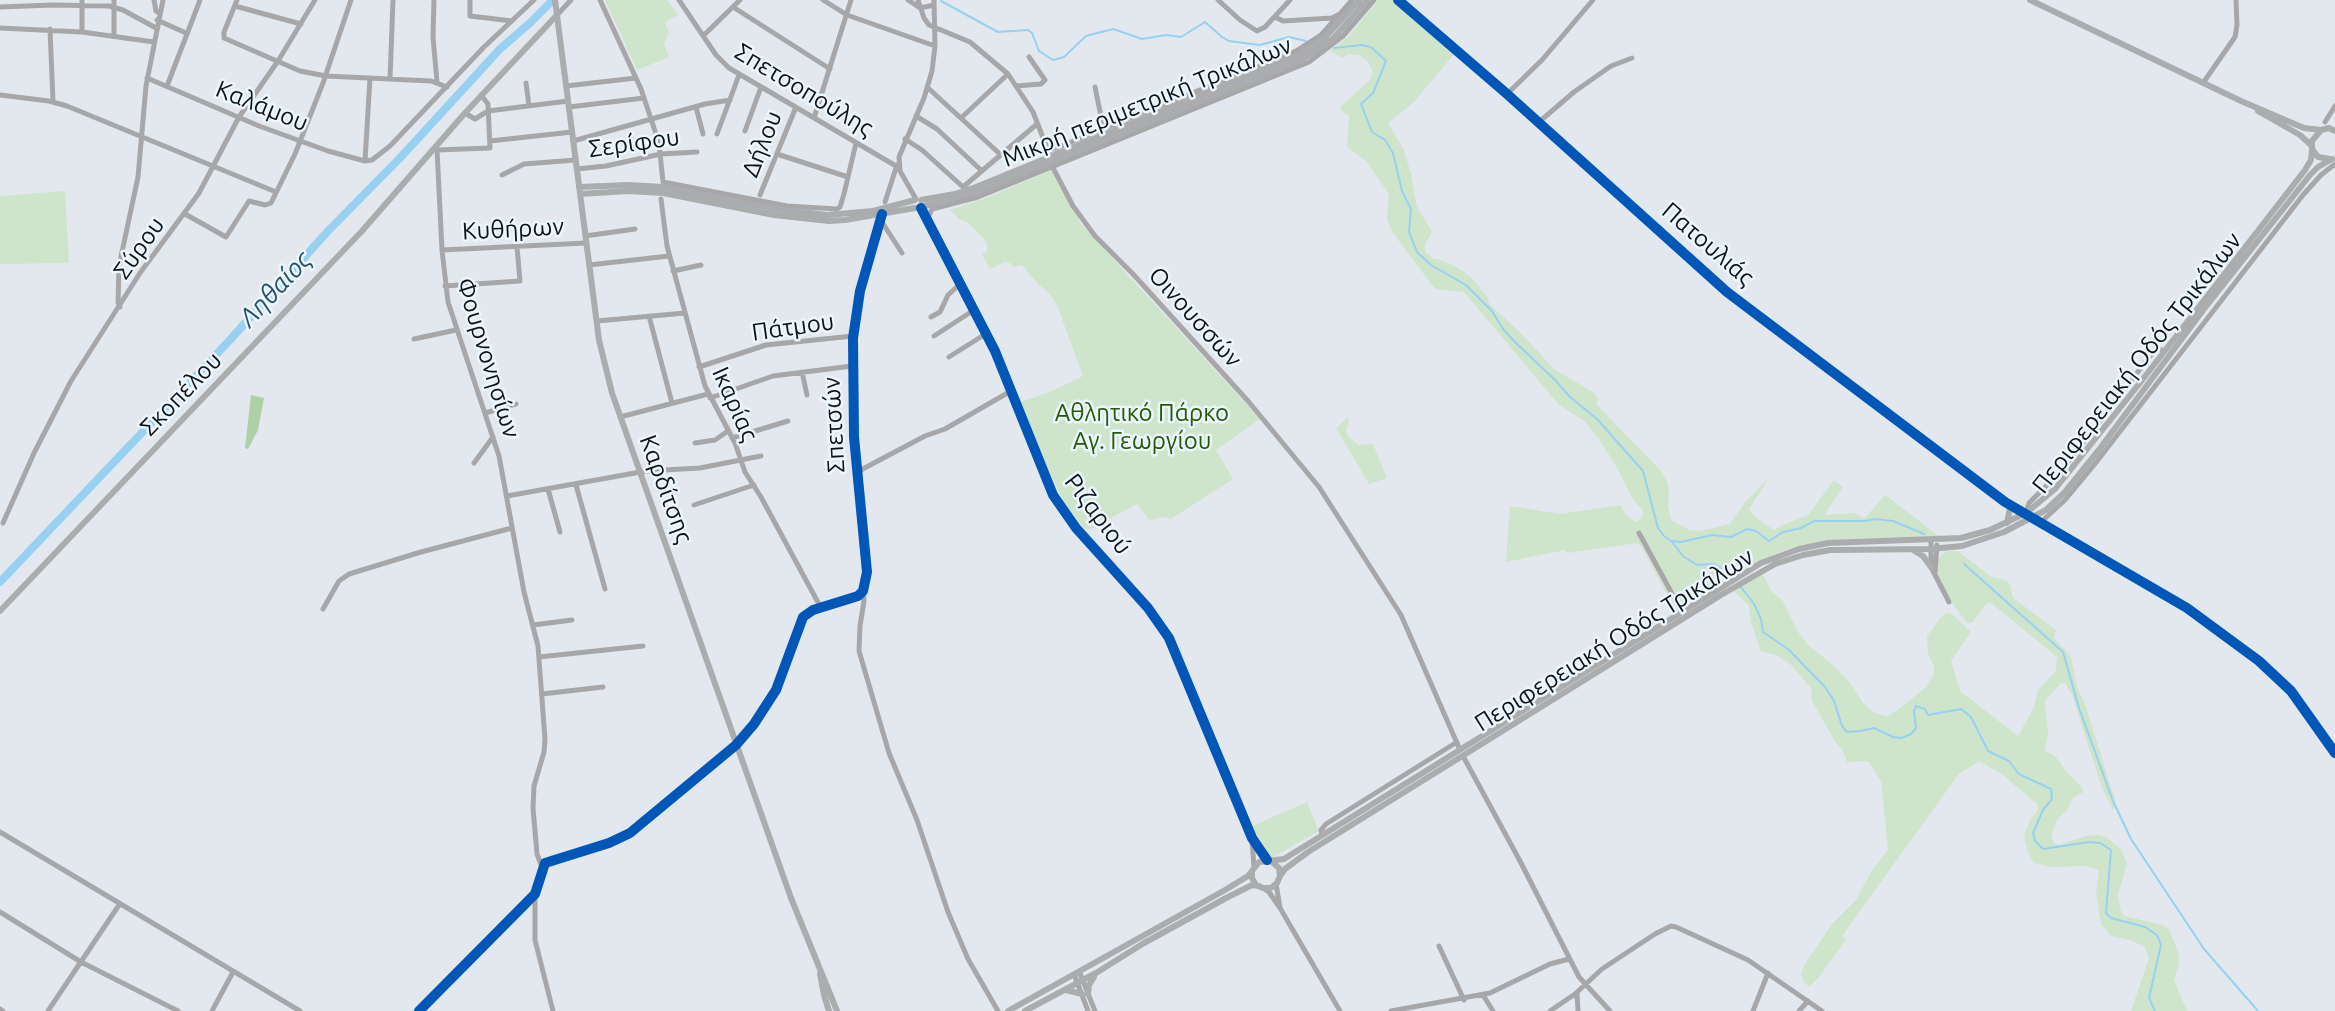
<!DOCTYPE html>
<html>
<head>
<meta charset="utf-8">
<style>
  body { margin:0 }
  canvas { display:block; background:#e2e8ed }
</style>
</head>
<body>
<canvas width="2335" height="1011"></canvas>
<script>
const context = document.querySelector('canvas').getContext('2d');
context.lineJoin = 'round';
function paint(path, color) { context.fillStyle = color; context.fill(path, 'evenodd'); }
const shape = rows => new Path2D(rows.map(r => 'M' + r).join(''));
function stroke(path, color, width, dash) { context.strokeStyle = color; context.lineWidth = width; context.lineCap = dash ? 'butt' : 'round'; context.setLineDash(dash || []); context.stroke(path); }
function label(font, color, halo, rows, align = 'center') {
  context.font = font + ' Ubuntu,sans-serif'; context.lineWidth = 5; context.setLineDash([]); context.textBaseline = 'middle'; context.strokeStyle = halo; context.fillStyle = color; for (const [text, x, y, turn = 0] of rows) {
    context.save(); context.translate(x, y); context.rotate((+turn || 0) * Math.PI / 180); context.textAlign = isNaN(turn) ? turn : align; if (halo) context.strokeText(text, 0, 0); context.fillText(text, 0, 0); context.restore();
  }
}
paint(shape([
  [605,0,667,0,678,15,665,22,669,33,664,43,669,57,637,70],
  [1378,0,1395,0,1455,53,1414,102,1388,123,1404,150,1411,174,1417,207,1432,232,1425,245,1425,252,1434,259,1438,259,1460,269,1472,278,1488,298,1489,304,1520,332,1555,370,1593,392,1599,399,1596,404,1661,471,1666,479,1669,489,1668,506,1671,520,1689,530,1699,531,1730,524,1745,502,1769,478,1749,509,1755,517,1774,530,1780,526,1808,515,1834,480,1843,487,1824,515,1855,513,1864,519,1885,495,1940,537,1845,539,1790,548,1748,566,1681,606,1673,606,1641,546,1637,543,1567,553,1565,550,1506,562,1510,506,1560,514,1621,505,1626,515,1636,522,1640,520,1644,512,1634,501,1616,466,1599,439,1583,420,1559,405,1464,292,1435,289,1393,233,1387,220,1389,194,1366,161,1347,147,1349,115,1342,112,1340,107,1370,80,1373,72,1369,63,1359,55,1348,54,1343,58,1330,51,1349,36],
  [1051,170,1081,224,1260,419,1216,450,1233,479,1171,519,1166,517,1149,520,1137,504,1090,529,1084,528,1064,502,1033,438,1022,410,1021,402,1052,391,1083,376,1057,305,1049,293,1038,284,1022,265,1013,267,1010,263,1004,262,990,269,982,254,987,252,987,244,984,239,967,222,960,220,950,210,989,197],
  [65,191,69,263,0,264,0,196],
  [1348,417,1349,423,1346,429,1348,436,1358,445,1373,444,1387,478,1369,484,1336,428],
  [1958,551,1990,576,2004,580,2010,584,2013,598,2056,630,2054,638,2071,657,2077,688,2084,701,2116,803,2113,810,2101,785,2072,695,2065,683,2060,684,2045,701,2048,734,2045,751,2055,756,2066,771,2083,789,2083,792,2073,798,2067,810,2056,821,2051,838,2054,843,2059,845,2086,836,2099,835,2106,837,2121,849,2127,864,2118,894,2121,912,2124,916,2162,925,2169,929,2178,952,2179,963,2174,980,2187,1011,2131,1011,2149,958,2144,946,2130,940,2111,936,2101,924,2096,895,2099,870,2086,866,2050,867,2034,863,2027,850,2024,836,2030,820,2038,810,2038,805,2003,775,1979,761,1958,775,1842,936,1846,940,1819,977,1809,987,1804,982,1801,973,1805,964,1832,924,1856,900,1872,870,1888,850,1881,781,1868,761,1847,762,1843,751,1836,743,1812,701,1811,688,1790,664,1776,655,1761,651,1751,623,1749,606,1734,591,1762,573,1772,592,1783,601,1798,632,1809,646,1833,665,1851,684,1863,703,1874,713,1888,716,1899,709,1925,688,1934,674,1934,666,1928,653,1927,636,1941,617,1948,613,1952,614,1971,632,1951,661,1960,691,2018,736,2034,707,2038,690,2056,671,2057,657,1991,603,1987,603,1973,622,1967,623,1943,591,1938,575,1938,562,1941,555,1948,551],
  [1307,802,1319,831,1273,857,1270,858,1263,854,1252,826]
]), '#cee5cc');
paint(shape([
  [251,395,264,398,258,430,248,449,245,448]
]), '#add0a6');
stroke(shape([
  [941,1,998,32,1028,30,1032,33,1039,51,1053,60,1064,57,1086,36,1113,29,1142,39,1166,35,1181,37,1205,22,1222,37,1229,41,1260,45,1289,37,1306,41],
  [1334,48,1362,45,1371,47,1386,61,1373,93,1361,104,1372,132,1385,140,1393,153,1402,191,1411,209,1409,232,1417,252,1431,265,1466,285,1492,311,1503,329,1516,343,1555,380,1570,397,1597,419,1643,471,1658,528,1664,536,1671,541,1681,542,1712,535,1731,537,1747,529,1756,531,1769,541,1783,532,1801,528,1814,521,1865,521,1875,519,1893,521,1924,534],
  [1672,542,1683,556,1697,565,1714,564,1731,575],
  [1964,564,2063,652,2079,708,2113,801,2131,839,2204,949,2258,1011],
  [1741,587,1754,604,1761,619,1763,632,1788,649,1825,687,1834,701,1842,726,1847,732,1860,731,1874,728,1893,737,1902,738,1911,734,1916,728,1914,711,1916,706,1925,709,1928,715,1961,709,1971,717,1988,751,2009,761,2019,774,2051,789,2052,799,2043,810,2033,833,2035,841,2043,849,2089,842,2100,843,2111,850,2106,913,2111,918,2145,927,2157,935,2161,945,2149,998,2155,1011]
]), '#98d0f2', 2);
stroke(shape([
  [0,582,229,341,328,231,400,158,500,49,531,22,553,0]
]), '#98d0f2', 8);
stroke(shape([
  [82,0,82,32],
  [114,0,114,36],
  [154,0,156,11,159,13],
  [237,0,224,32,224,38,300,71,326,76,431,81,447,87],
  [434,0,433,37,437,82],
  [470,0,470,16,512,21],
  [600,0,641,89,659,143,663,182,787,206,837,209,840,207,844,194,856,143],
  [679,0,716,55,729,68,896,166],
  [823,0,847,15,935,46],
  [908,0,920,8,934,5],
  [918,0,924,18,929,25,970,42,1008,74,1033,112,1049,153],
  [1218,0,1240,20,1257,31,1265,27,1290,0],
  [1398,0,1507,94,1727,292,2005,502,2187,608,2259,661,2291,691,2335,753],
  [235,6,301,24],
  [0,7,53,5,109,6,123,10,156,28],
  [733,7,830,69],
  [557,15,571,0],
  [1275,17,1283,21,1332,18,1340,14,1352,0],
  [157,20,186,33],
  [0,28,82,32,154,42],
  [50,29,53,101],
  [704,35,740,0],
  [147,78,259,126,328,151,365,161],
  [390,79,393,0],
  [526,83,529,106],
  [2203,83,2235,37,2237,25,2236,0],
  [167,86,200,0],
  [566,86,636,78],
  [1016,86,1041,84,1045,80,1029,57],
  [927,87,1001,155],
  [1095,87,1103,126],
  [1507,94,1542,60,1593,0],
  [0,95,49,101,67,106,276,192],
  [569,107,644,98],
  [696,107,703,134],
  [465,113,475,119,488,111,568,101],
  [916,116,937,129,982,171],
  [814,118,851,0],
  [961,118,1008,74],
  [1539,122,1574,92,1611,66,1632,58],
  [2325,122,2335,106],
  [1108,124,1121,119],
  [745,131,761,87],
  [717,134,739,75],
  [905,139,922,150,963,187,1037,124],
  [490,141,572,132],
  [573,141,705,104,730,100],
  [435,147,437,150,442,250,448,302,499,456,524,592,538,646,545,739,544,752,534,786,533,808,537,854,542,867],
  [437,150,490,148,488,104,481,95],
  [1049,151,1296,51,1321,35,1340,14],
  [777,154,848,177],
  [365,161,372,160,390,146,484,47,534,0],
  [365,161,370,78],
  [1052,166,1073,206,1095,236,1133,274,1248,401,1319,487,1401,615,1460,750],
  [577,169,606,166,661,154,697,152],
  [502,175,524,164,576,160],
  [760,195,796,107],
  [661,199,667,246,705,386,735,443,745,472,761,497,821,608],
  [916,199,900,171,899,157,924,98,932,71,935,46,934,0],
  [885,202,897,165],
  [921,208,995,351,1053,495,1076,528,1148,608,1169,638,1252,838,1267,860],
  [185,214,226,237,249,201,265,205,271,203,295,154,323,83,351,0],
  [880,219,902,253],
  [927,220,932,209,978,197,1309,62,1343,36,1374,0],
  [585,236,635,229],
  [442,250,586,243],
  [589,265,669,256],
  [673,271,701,265],
  [445,286,520,281,517,247],
  [120,307,118,303,119,266,138,177,146,86,163,0],
  [649,316,672,403],
  [931,317,940,312,948,295,960,284],
  [597,321,685,313],
  [934,336,974,310],
  [414,339,456,330],
  [949,357,987,333],
  [699,367,766,345,853,336],
  [802,372,807,395],
  [710,398,773,376,852,366],
  [485,413,516,404],
  [620,417,708,394],
  [732,438,788,421],
  [695,443,715,440,728,431],
  [474,463,493,437],
  [857,472,925,436,945,429,1011,391],
  [576,485,605,589],
  [548,489,560,532],
  [507,496,646,471,700,468,761,456],
  [694,505,754,485],
  [2026,513,2029,503,2062,470,2154,351,2157,348,2164,351],
  [2041,522,2065,500,2094,465,2303,195,2321,175,2335,164],
  [3,523,34,453,71,381,140,273,199,193,239,117,278,61,315,0],
  [1639,533,1682,612],
  [1931,541,1931,567,1949,602],
  [1935,573,1937,545],
  [863,591,864,601,860,626,859,651,889,753,917,820,948,912,968,959,998,1011],
  [323,609,339,581,349,574,421,552,512,528],
  [533,625,572,620],
  [539,657,643,646],
  [542,694,603,687],
  [1463,756,1520,861,1579,977,1610,1011],
  [0,832,300,1011],
  [1322,834,1321,830,1326,824,1457,742],
  [1252,841,1254,867],
  [1276,884,1280,908],
  [1263,888,1269,892,1280,908,1340,1011],
  [535,894,535,940,553,1011],
  [0,912,81,962,178,1011],
  [1439,946,1464,1000],
  [1079,971,1095,1011],
  [1074,974,1088,1011],
  [1577,993,1578,1011],
  [1483,995,1493,1011],
  [0,1009,3,1011],
  [48,1011,119,905],
  [212,1011,233,972],
  [419,1011,535,894,545,863,609,843,630,833,736,745,754,724,776,690,803,617,813,610,858,596,863,591,867,572,854,437,853,338,860,291,882,214],
  [1391,1011,1490,993,1550,964,1569,959],
  [1550,1011,1575,994,1602,969,1655,934,1671,926,1676,927,1748,960,1822,1011],
  [1753,1011,1768,973],
  [1799,1011,1808,1001]
]), '#a7a7a9', 5);
stroke(shape([
  [555,0,599,340,612,393,791,898,837,1011],
  [2030,0,2241,101,2304,128,2321,130],
  [2258,111,2300,135,2312,146],
  [2330,159,2318,157,2312,149,2312,141,2321,130,2329,128,2335,131],
  [579,187,628,185,663,187,776,209,827,215,873,211,915,200],
  [580,194,628,191,663,193,774,215,829,221,845,220,915,208],
  [921,200,955,194,976,187,1297,56,1325,38,1359,0],
  [921,207,978,192,1300,61,1333,39,1367,0],
  [2007,523,2010,508],
  [1913,550,1923,556,1931,567],
  [0,611,362,231,465,113,557,15],
  [1252,872,1252,878,1256,885,1263,888,1271,888,1277,883,1280,876,1279,868,1272,862],
  [1280,876,1285,869,1308,852,1721,595,1775,564,1803,555,1830,550,1931,549,1962,546,2004,532,2046,510,2065,492,2098,451,2204,309,2310,175,2318,167,2332,159],
  [820,974,824,995,829,1011],
  [1066,990,1082,994],
  [1088,994,1089,985,1094,977],
  [1008,1011,1225,890,1248,876,1259,862,1284,859,1761,563,1799,549,1828,543,1961,538,1990,530,2026,513,2055,489,2143,379,2305,170,2311,160,2312,149],
  [1025,1011,1096,973,1144,943,1228,897,1252,885,1259,886]
]), '#aaacad', 6);
stroke(shape([
  [1398,0,1507,94,1727,292,2005,502,2187,608,2259,661,2291,691,2335,753],
  [921,208,995,351,1053,495,1076,528,1148,608,1169,638,1252,838,1267,860],
  [419,1011,535,894,545,863,609,843,630,833,736,745,754,724,776,690,803,617,813,610,858,596,863,591,867,572,854,437,853,338,860,291,882,214]
]), '#0057b8', 10);
label('24px', '#101316', '#ebf6fe', [
  ["Σπετσοπούλης",804,90,31],
  ["Μικρή περιμετρική Τρικάλων",1147,102,-22],
  ["Καλάμου",262,106,22],
  ["Σερίφου",634,143,-8],
  ["Δήλου",762,144,-68],
  ["Κυθήρων",513,229,-3],
  ["Πατουλιάς",1708,244,41],
  ["Σύρου",139,248,-55],
  ["Οινουσσών",1195,317,48],
  ["Πάτμου",793,327,-8],
  ["Φουρνονησίων",488,358,73],
  ["Περιφερειακή Οδός Τρικάλων",2137,363,-52],
  ["Σκοπέλου",181,394,-46],
  ["Ικαρίας",735,404,66],
  ["Σπετσών",834,425,-93],
  ["Καρδίτσης",666,489,70],
  ["Ριζαριού",1098,514,53],
  ["Περιφερειακή Οδός Τρικάλων",1614,640,-32]
]);
label('24px', '#255b04', '#ebf6fe', [
  ["Αθλητικό Πάρκο",1142,413],
  ["Αγ. Γεωργίου",1142,441]
]);
label('italic 26px', '#265169', '#ebf6fe', [
  ["Ληθαίος",275,289,-47]
]);
</script>
</body>
</html>
